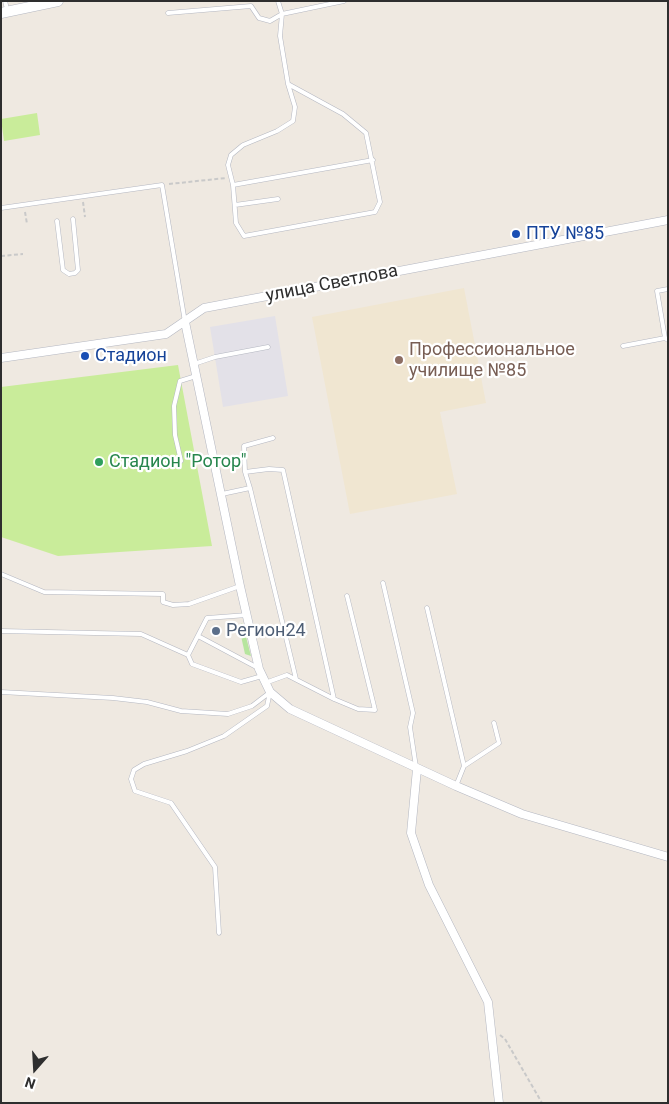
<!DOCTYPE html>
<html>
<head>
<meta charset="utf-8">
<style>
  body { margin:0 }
  #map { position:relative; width:669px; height:1104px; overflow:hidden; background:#efe9e1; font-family:Roboto,sans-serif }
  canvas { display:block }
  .frame { position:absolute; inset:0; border:2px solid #2e2e2e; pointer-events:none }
  .north { position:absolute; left:10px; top:1044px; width:50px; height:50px; -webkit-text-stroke:4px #fff; paint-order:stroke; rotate:199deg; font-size:14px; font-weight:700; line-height:20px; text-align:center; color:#2e2e2e }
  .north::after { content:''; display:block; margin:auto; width:18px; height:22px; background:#2e2e2e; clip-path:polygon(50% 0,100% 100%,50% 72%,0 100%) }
</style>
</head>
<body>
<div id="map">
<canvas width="669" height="1104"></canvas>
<div class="frame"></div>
<div class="north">N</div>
</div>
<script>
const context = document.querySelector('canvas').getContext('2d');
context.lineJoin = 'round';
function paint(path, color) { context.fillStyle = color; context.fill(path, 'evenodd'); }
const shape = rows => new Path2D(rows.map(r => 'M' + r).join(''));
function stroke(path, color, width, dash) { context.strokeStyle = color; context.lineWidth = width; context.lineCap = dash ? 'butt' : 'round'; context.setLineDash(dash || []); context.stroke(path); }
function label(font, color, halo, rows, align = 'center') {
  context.font = font + ' Roboto,sans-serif'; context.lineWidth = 4.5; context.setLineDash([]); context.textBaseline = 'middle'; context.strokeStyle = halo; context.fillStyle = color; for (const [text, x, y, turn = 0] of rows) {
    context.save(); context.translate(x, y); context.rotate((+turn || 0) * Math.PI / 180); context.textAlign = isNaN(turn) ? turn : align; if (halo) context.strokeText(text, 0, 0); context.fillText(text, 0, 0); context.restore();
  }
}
paint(shape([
  [275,316,288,396,223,407,210,327]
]), '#e3e1e8');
paint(shape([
  [464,288,486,403,440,412,457,494,350,514,312,317]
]), '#f0e6d1');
paint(shape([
  [242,623,243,625,251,656,245,654,239,627]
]), '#b6e59e');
paint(shape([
  [37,113,40,135,4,141,1,119],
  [178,365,212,546,58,556,1,537,1,387]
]), '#c9ec9a');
const service = shape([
  [5,1,7,9],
  [278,1,282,14,280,36,288,84,343,114,366,133,380,202,375,212,244,236,236,223,233,185,228,165,231,155,243,145,277,131,293,121,295,107,288,84],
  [168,13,251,6,259,18,270,21,282,14,344,1],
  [233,185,373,160],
  [235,205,278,199],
  [1,208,162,185,185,322],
  [57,221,63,270,69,274,75,273,78,270,73,219],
  [665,338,657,291,668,289],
  [623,346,665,338,668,340],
  [194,364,215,357,268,347],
  [181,461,175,435,174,406,180,381,196,376],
  [245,472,269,469,283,470,334,699,287,675,265,683],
  [250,488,296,679],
  [222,494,250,488,245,472,244,446,273,438],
  [1,574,44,592,163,594,163,602,173,605,189,604,240,586],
  [383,583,413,713,410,727,416,767],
  [427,608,464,766,456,786],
  [1,631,141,634,188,655,192,664,241,682,262,676],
  [198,636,258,668],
  [188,655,207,618,247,615],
  [1,692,113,698,147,702,181,711,228,714,252,706,269,693],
  [334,699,358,709,375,710,347,596],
  [464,766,499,743,494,723],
  [219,933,215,867,171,803,135,791,131,779,134,770,144,764,187,751,224,736,267,706,270,692]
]);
const minor = shape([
  [185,322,240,586,259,669,270,692,290,709,456,786,522,814,668,857],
  [1,358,166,334,204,308,668,220],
  [417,769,411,833,429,885,488,1002,499,1103]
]);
const tertiary = shape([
  [1,13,58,1]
]);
stroke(service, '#b4b7c1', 5);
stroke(minor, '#b4b7c1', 9);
stroke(tertiary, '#b4b7c1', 11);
stroke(shape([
  [169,184,226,178],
  [83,202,85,217],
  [25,212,27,224],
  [1,256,23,254],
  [500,1035,505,1039,542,1103]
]), '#c9c9c9', 2, [4, 2.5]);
stroke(service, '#fff', 4);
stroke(minor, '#fff', 8);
stroke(tertiary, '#fff', 10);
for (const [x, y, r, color] of [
  [516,234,5,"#1a4fb4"],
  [85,356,5,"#1a4fb4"],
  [399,360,5,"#8d6e63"],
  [99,462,5,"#2e9e5b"],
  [216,631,5,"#5c6f8a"]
]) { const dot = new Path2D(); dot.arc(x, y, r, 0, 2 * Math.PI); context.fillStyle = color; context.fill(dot); stroke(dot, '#fff', 2); }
label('18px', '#164399', '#fff', [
  ["ПТУ №85",526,234],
  ["Стадион",95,356]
], 'left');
label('18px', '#2e2e2e', '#fff', [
  ["улица Светлова",332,284,-11]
]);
label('18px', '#785e54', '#fff', [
  ["Профессиональное",409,350],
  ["училище №85",409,371]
], 'left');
label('18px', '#27864d', '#fff', [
  ["Стадион \"Ротор\"",109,462]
], 'left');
label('18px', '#4e5e75', '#fff', [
  ["Регион24",226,631]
], 'left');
</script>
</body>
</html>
